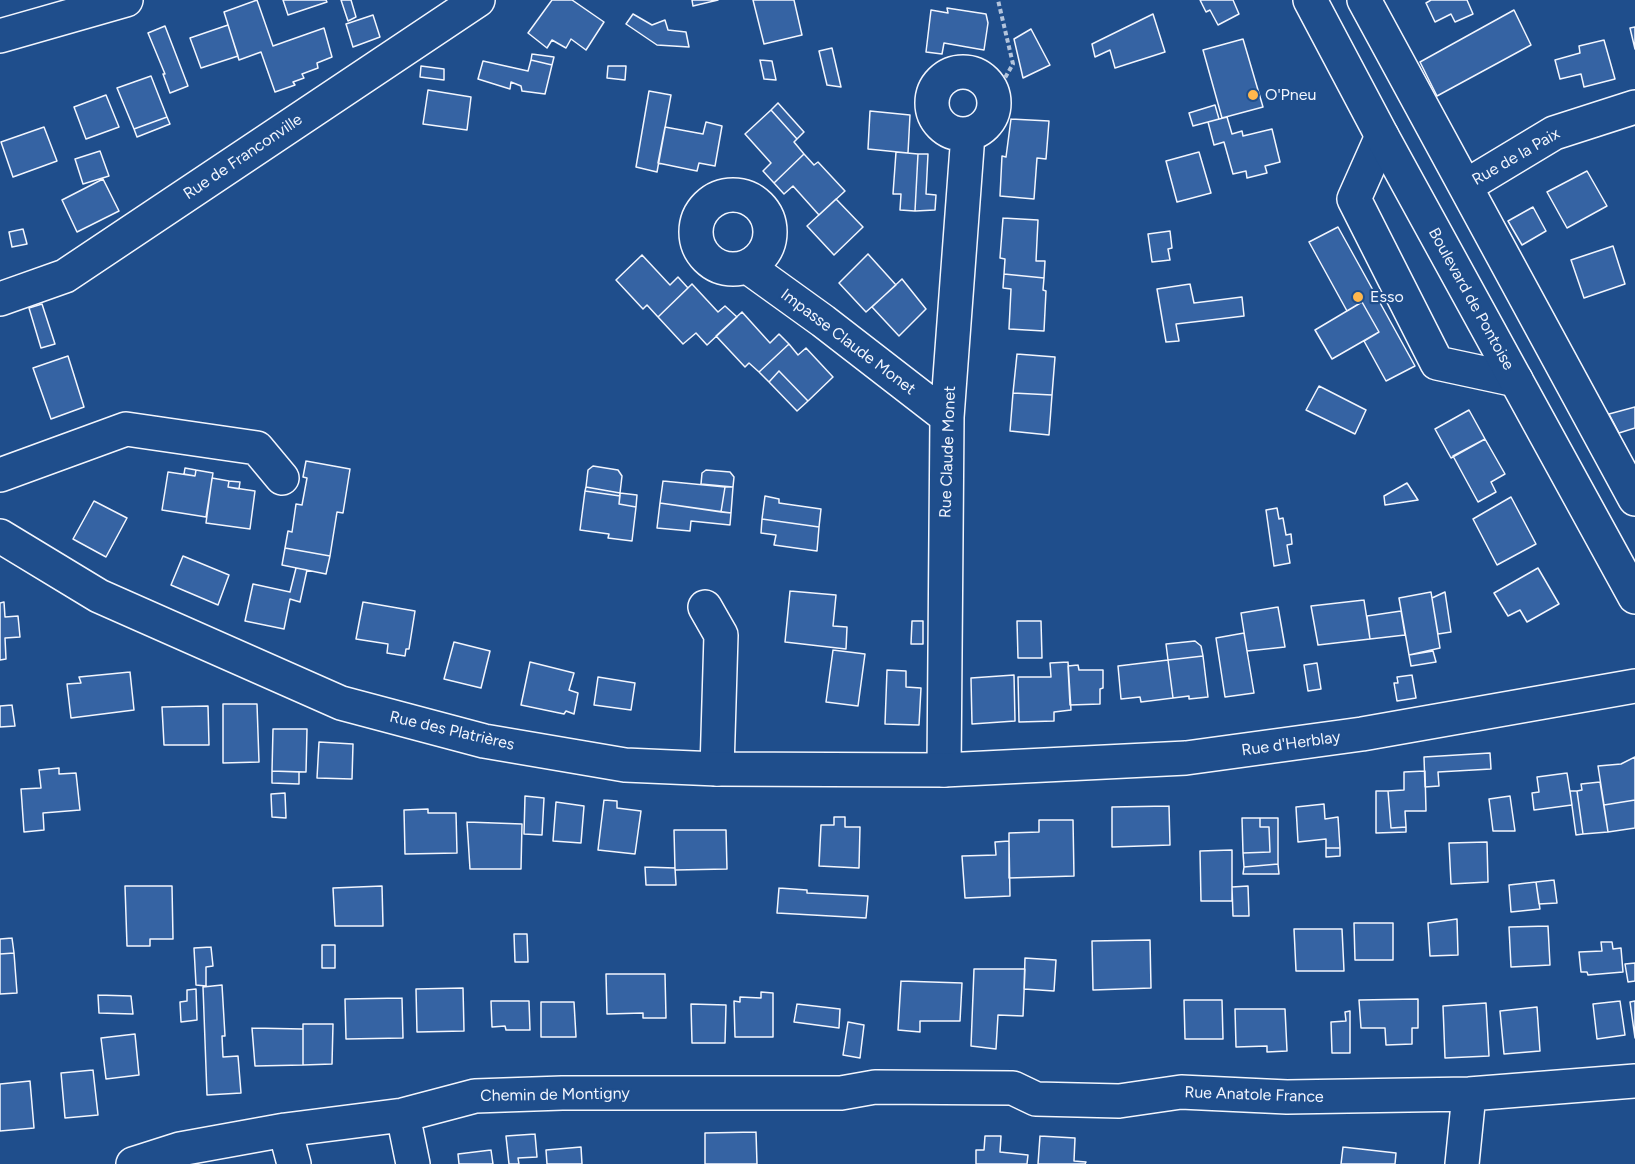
<!DOCTYPE html>
<html>
<head>
<meta charset="utf-8">
<style>
  body { margin:0 }
  canvas { display:block; background:#1f4e8c }
</style>
</head>
<body>
<canvas width="1635" height="1164"></canvas>
<script>
const context = document.querySelector('canvas').getContext('2d');
context.lineJoin = 'round';
function paint(path, color) { context.fillStyle = color; context.fill(path, 'evenodd'); }
const shape = rows => new Path2D(rows.map(r => 'M' + r).join(''));
function stroke(path, color, width, dash) { context.strokeStyle = color; context.lineWidth = width; context.lineCap = dash ? 'butt' : 'round'; context.setLineDash(dash || []); context.stroke(path); }
function label(font, color, halo, rows, align = 'center') {
  context.font = font + ' Figtree,sans-serif'; context.lineWidth = 4.5; context.setLineDash([]); context.textBaseline = 'middle'; context.strokeStyle = halo; context.fillStyle = color; for (const [text, x, y, turn = 0] of rows) {
    context.save(); context.translate(x, y); context.rotate((+turn || 0) * Math.PI / 180); context.textAlign = isNaN(turn) ? turn : align; if (halo) context.strokeText(text, 0, 0); context.fillText(text, 0, 0); context.restore();
  }
}
const building = shape([
  [257,0,273,46,324,28,332,57,317,63,318,68,302,74,304,78,293,82,295,85,275,92,261,52,239,60,224,12,257,0],
  [283,0,326,0,327,2,288,15,283,0],
  [341,0,351,0,356,17,348,21,341,0],
  [552,0,572,0,604,22,586,50,571,39,566,48,552,40,547,48,528,33,552,0],
  [692,0,718,0,693,6,692,0],
  [753,0,794,0,802,35,764,44,753,0],
  [1200,0,1233,0,1239,14,1218,25,1210,10,1206,12,1200,0],
  [1431,0,1467,0,1473,14,1455,22,1451,14,1435,22,1426,3,1431,0],
  [947,8,986,14,988,23,984,50,944,43,942,54,926,52,931,10,948,13,947,8],
  [1514,10,1531,45,1437,96,1420,62,1514,10],
  [633,14,652,25,665,20,668,30,686,32,689,47,657,45,626,24,633,14],
  [1153,14,1165,52,1115,68,1110,50,1095,57,1092,44,1153,14],
  [373,15,380,37,353,47,346,24,373,15],
  [228,25,238,56,201,68,190,38,228,25],
  [165,26,188,86,170,93,163,74,165,74,148,33,165,26],
  [1635,27,1635,49,1630,28,1635,27],
  [1031,29,1050,65,1023,78,1014,39,1031,29],
  [1243,39,1263,107,1222,118,1203,50,1243,39],
  [1604,40,1615,79,1584,87,1581,74,1560,79,1555,60,1580,53,1579,46,1604,40],
  [832,48,841,87,827,85,819,51,832,48],
  [532,54,554,57,552,65,531,60,532,54],
  [531,60,552,65,545,94,522,91,521,86,511,82,510,89,478,79,483,61,528,71,531,60],
  [760,60,772,61,776,80,764,79,760,60],
  [421,66,444,69,444,80,420,77,421,66],
  [608,66,626,66,625,80,607,78,608,66],
  [151,76,167,117,134,129,117,88,151,76],
  [428,90,471,97,467,130,423,124,428,90],
  [649,91,671,95,657,172,636,167,649,91],
  [106,95,119,127,86,139,74,107,106,95],
  [778,103,804,132,797,139,771,110,778,103],
  [1215,105,1219,119,1193,126,1189,113,1215,105],
  [771,110,797,139,794,142,804,154,774,183,763,171,771,163,745,134,771,110],
  [870,111,910,115,908,153,868,149,870,111],
  [167,117,170,124,137,137,134,129,167,117],
  [1227,117,1232,134,1242,131,1243,136,1272,129,1280,162,1265,166,1267,173,1247,178,1246,171,1233,174,1224,142,1214,145,1208,122,1227,117],
  [1011,119,1049,121,1046,159,1037,158,1034,199,1000,196,1002,156,1006,157,1011,119],
  [706,122,722,126,715,166,699,163,697,171,658,163,665,127,703,134,706,122],
  [44,127,57,161,13,177,1,142,44,127],
  [100,151,109,176,83,184,75,159,100,151],
  [896,152,918,154,915,211,900,210,901,194,893,194,896,152],
  [1199,152,1211,193,1177,202,1166,161,1199,152],
  [804,154,814,165,818,162,845,191,819,215,793,186,784,194,774,183,804,154],
  [918,154,928,154,926,194,936,195,935,210,915,211,918,154],
  [1587,171,1607,206,1567,228,1547,192,1587,171],
  [103,179,119,211,77,232,62,200,103,179],
  [836,199,863,227,834,255,807,226,836,199],
  [1533,207,1546,231,1522,245,1508,221,1533,207],
  [1003,218,1038,220,1036,261,1045,261,1044,278,1004,274,1005,259,1000,258,1003,218],
  [1338,227,1415,366,1386,381,1364,341,1379,332,1362,302,1347,311,1309,242,1338,227],
  [23,229,27,244,12,247,9,232,23,229],
  [1170,231,1172,248,1168,249,1170,260,1152,262,1148,234,1170,231],
  [1613,246,1625,284,1584,298,1571,260,1613,246],
  [868,254,896,285,866,312,839,283,868,254],
  [642,255,670,285,678,277,688,288,658,317,647,305,643,309,616,280,642,255],
  [1004,274,1044,278,1043,290,1046,291,1044,331,1009,329,1011,289,1003,288,1004,274],
  [902,279,926,309,899,336,872,307,902,279],
  [692,284,718,312,725,306,737,317,707,345,696,333,683,344,658,317,692,284],
  [1190,284,1194,303,1242,297,1244,316,1176,324,1179,341,1166,342,1157,289,1190,284],
  [1362,302,1379,332,1332,359,1315,330,1362,302],
  [42,304,55,344,41,348,29,308,42,304],
  [742,312,770,343,779,334,789,344,759,372,749,363,745,367,716,336,742,312],
  [789,344,798,355,806,348,833,377,808,401,779,371,769,382,759,372,789,344],
  [1017,354,1055,357,1052,395,1013,393,1017,354],
  [68,356,84,407,51,419,33,368,68,356],
  [779,371,808,401,797,411,769,382,779,371],
  [1319,386,1366,410,1355,434,1306,410,1319,386],
  [1013,393,1052,395,1049,435,1010,431,1013,393],
  [1635,407,1635,428,1619,433,1609,414,1635,407],
  [1469,410,1485,439,1451,458,1435,429,1469,410],
  [1485,439,1505,474,1491,482,1496,492,1478,502,1453,456,1485,439],
  [306,461,350,469,343,513,337,512,330,556,285,548,288,531,292,532,296,504,302,505,307,478,303,477,306,461],
  [593,466,618,470,622,476,620,493,586,487,588,470,593,466],
  [185,468,196,470,195,476,184,474,185,468],
  [196,470,213,473,206,517,162,510,168,472,195,476,196,470],
  [706,470,730,472,734,477,733,487,701,484,702,473,706,470],
  [212,478,229,481,228,487,255,491,250,529,206,523,212,478],
  [229,481,240,482,239,489,228,487,229,481],
  [663,481,725,487,721,512,660,503,663,481],
  [1407,483,1418,500,1385,505,1384,496,1407,483],
  [586,487,620,493,620,496,585,491,586,487],
  [725,487,733,487,731,513,721,512,725,487],
  [585,491,620,496,619,504,636,507,632,541,608,538,609,534,580,530,585,491],
  [620,493,637,495,636,507,619,504,620,493],
  [765,496,779,499,779,503,821,509,819,527,762,519,765,496],
  [1511,497,1536,544,1497,565,1473,519,1511,497],
  [94,501,127,518,106,557,73,539,94,501],
  [660,503,731,513,730,525,691,521,690,531,657,528,660,503],
  [1277,508,1279,519,1283,518,1286,535,1291,534,1292,544,1287,545,1290,563,1274,566,1266,510,1277,508],
  [762,519,819,527,817,551,774,545,776,535,761,533,762,519],
  [285,548,330,556,326,574,282,565,285,548],
  [183,556,229,575,218,605,171,585,183,556],
  [296,568,307,570,300,602,290,599,284,629,245,621,253,584,290,592,296,568],
  [1538,568,1559,604,1527,622,1520,610,1508,616,1494,593,1538,568],
  [790,591,836,595,833,626,847,627,846,649,785,642,790,591],
  [1431,592,1440,648,1409,655,1399,598,1431,592],
  [1445,592,1451,632,1438,634,1432,598,1445,592],
  [1364,600,1370,639,1318,645,1311,606,1364,600],
  [4,602,5,617,18,616,20,637,5,638,6,659,0,660,0,603,4,602],
  [363,602,415,611,409,649,406,649,405,656,387,653,388,644,356,639,363,602],
  [1278,607,1285,647,1247,651,1241,613,1278,607],
  [1401,611,1405,635,1370,639,1367,616,1401,611],
  [912,621,923,621,923,644,911,644,912,621],
  [1017,621,1041,621,1042,658,1018,658,1017,621],
  [1244,633,1254,693,1225,697,1216,638,1244,633],
  [1195,641,1201,646,1203,656,1168,660,1166,644,1195,641],
  [454,642,490,651,481,688,444,679,454,642],
  [833,650,865,654,858,706,826,702,833,650],
  [1433,651,1436,662,1411,666,1409,655,1433,651],
  [1203,656,1208,697,1189,699,1189,696,1173,698,1168,660,1203,656],
  [1168,660,1173,698,1141,702,1140,697,1121,699,1118,666,1168,660],
  [530,662,574,673,569,690,578,693,574,714,566,711,564,714,521,705,530,662],
  [1068,662,1071,710,1054,712,1054,721,1019,722,1018,677,1051,677,1050,663,1068,662],
  [1317,663,1321,689,1308,691,1304,665,1317,663],
  [1078,665,1079,670,1103,670,1103,688,1100,689,1100,704,1070,705,1068,666,1078,665],
  [887,670,906,671,906,687,921,688,919,725,885,724,887,670],
  [130,672,134,710,71,718,67,684,81,683,79,677,130,672],
  [1014,675,1015,721,972,724,971,678,1014,675],
  [1412,675,1416,698,1397,701,1394,683,1398,683,1397,677,1412,675],
  [598,677,635,683,631,710,594,705,598,677],
  [223,704,257,704,259,762,223,763,223,704],
  [12,705,15,726,0,727,0,706,12,705],
  [208,706,209,745,164,745,162,707,208,706],
  [273,729,307,729,306,772,272,771,273,729],
  [319,742,353,744,352,779,317,778,319,742],
  [1490,753,1491,769,1438,772,1439,786,1425,787,1424,757,1490,753],
  [1635,757,1635,800,1604,805,1598,766,1621,764,1635,757],
  [59,768,59,774,76,773,80,810,43,813,44,830,24,832,21,789,41,788,39,770,59,768],
  [272,771,299,772,299,784,272,783,272,771],
  [1425,771,1426,811,1405,811,1406,827,1391,828,1388,791,1404,790,1404,772,1425,771],
  [1567,773,1572,805,1534,810,1532,793,1539,792,1537,777,1567,773],
  [1600,782,1608,832,1583,834,1577,791,1582,790,1581,784,1600,782],
  [1376,791,1388,791,1391,828,1406,827,1406,832,1376,833,1376,791],
  [1570,791,1577,791,1583,834,1576,835,1570,791],
  [285,793,286,818,272,817,271,794,285,793],
  [525,796,544,798,542,835,524,834,525,796],
  [1510,796,1515,831,1493,831,1489,799,1510,796],
  [604,800,617,801,617,808,641,811,635,854,598,850,604,800],
  [1635,800,1635,828,1608,832,1604,805,1635,800],
  [556,802,584,806,581,843,553,841,556,802],
  [1324,804,1325,819,1338,817,1340,848,1326,848,1326,839,1298,842,1296,807,1324,804],
  [1169,806,1170,845,1112,847,1112,807,1169,806],
  [428,809,428,813,456,813,457,853,405,854,404,810,428,809],
  [834,817,845,817,845,827,860,827,859,868,819,866,821,825,834,825,834,817],
  [1242,818,1260,818,1260,827,1269,827,1270,852,1243,853,1242,818],
  [1260,818,1278,818,1278,864,1244,867,1243,853,1270,852,1269,827,1260,827,1260,818],
  [1039,820,1073,820,1074,876,1009,878,1009,833,1039,832,1039,820],
  [467,822,522,824,521,869,470,869,467,822],
  [674,830,726,830,727,869,675,870,674,830],
  [1009,841,1010,896,965,898,962,856,996,855,995,842,1009,841],
  [1487,842,1488,882,1451,884,1449,843,1487,842],
  [1326,848,1340,848,1340,856,1326,857,1326,848],
  [1232,850,1232,901,1201,901,1200,851,1232,850],
  [1278,864,1279,874,1243,874,1244,867,1278,864],
  [645,867,675,868,676,885,646,885,645,867],
  [1554,880,1557,903,1539,904,1536,882,1554,880],
  [1536,882,1540,909,1511,912,1509,885,1536,882],
  [125,886,172,886,173,939,150,939,150,946,127,946,125,886],
  [382,886,383,926,335,926,333,888,382,886],
  [1248,886,1249,916,1233,916,1232,887,1248,886],
  [779,888,807,890,807,893,868,896,866,918,777,913,779,888],
  [1457,919,1458,955,1430,956,1428,923,1457,919],
  [1354,923,1393,923,1393,960,1355,960,1354,923],
  [1548,926,1550,965,1511,967,1509,927,1548,926],
  [1294,929,1342,929,1344,971,1296,971,1294,929],
  [514,934,527,934,528,962,515,962,514,934],
  [12,938,14,953,0,954,0,939,12,938],
  [1150,940,1151,988,1093,990,1092,941,1150,940],
  [1601,942,1612,942,1613,949,1621,948,1623,972,1588,975,1587,972,1581,972,1579,952,1602,951,1601,942],
  [322,945,335,945,335,968,322,968,322,945],
  [211,947,213,966,206,967,206,986,196,985,194,948,211,947],
  [14,953,17,993,0,994,0,954,14,953],
  [1025,958,1056,960,1054,991,1024,989,1025,958],
  [1635,963,1635,981,1628,982,1625,964,1635,963],
  [974,969,1025,969,1023,1016,998,1015,996,1049,971,1046,974,969],
  [606,974,665,974,666,1018,643,1018,643,1013,607,1014,606,974],
  [901,981,962,983,960,1021,920,1021,920,1032,898,1030,901,981],
  [222,985,225,1036,222,1036,223,1057,238,1056,241,1093,207,1095,203,987,222,985],
  [463,988,464,1031,417,1032,416,989,463,988],
  [196,989,197,1020,181,1022,180,1002,187,1001,187,990,196,989],
  [761,992,773,993,773,1037,735,1037,734,1001,740,1002,740,997,761,998,761,992],
  [98,995,131,996,133,1014,99,1013,98,995],
  [402,998,403,1038,346,1039,345,999,402,998],
  [1418,999,1418,1028,1412,1028,1412,1044,1386,1045,1385,1028,1361,1028,1359,1000,1418,999],
  [1184,1000,1222,1000,1223,1039,1185,1039,1184,1000],
  [491,1001,529,1001,530,1030,506,1030,505,1026,492,1027,491,1001],
  [1620,1001,1625,1035,1597,1039,1593,1004,1620,1001],
  [1635,1001,1635,1038,1630,1002,1635,1001],
  [541,1002,574,1002,576,1037,541,1037,541,1002],
  [1486,1003,1489,1056,1445,1058,1443,1006,1486,1003],
  [691,1004,726,1005,725,1043,692,1043,691,1004],
  [797,1004,840,1009,839,1028,794,1022,797,1004],
  [1537,1007,1540,1051,1504,1054,1500,1011,1537,1007],
  [1235,1009,1285,1009,1287,1051,1267,1052,1267,1046,1236,1047,1235,1009],
  [1350,1011,1350,1053,1332,1053,1331,1022,1346,1021,1345,1012,1350,1011],
  [848,1022,864,1025,860,1058,843,1055,848,1022],
  [303,1024,333,1024,332,1064,303,1065,303,1024],
  [252,1028,303,1029,303,1065,255,1066,252,1028],
  [135,1034,139,1075,106,1079,101,1038,135,1034],
  [93,1070,98,1115,65,1118,61,1073,93,1070],
  [30,1081,34,1128,0,1131,0,1084,30,1081],
  [756,1132,757,1164,705,1164,705,1133,756,1132],
  [535,1134,537,1157,518,1158,519,1164,509,1164,506,1136,535,1134],
  [985,1136,1001,1136,1000,1152,1028,1155,1027,1164,976,1164,976,1150,984,1150,985,1136],
  [1040,1136,1075,1138,1074,1161,1086,1162,1085,1164,1038,1164,1040,1136],
  [581,1147,582,1164,547,1164,546,1150,581,1147],
  [1343,1147,1396,1153,1395,1164,1341,1164,1343,1147],
  [491,1150,493,1164,459,1164,458,1154,491,1150]
]);
paint(building, '#3563a3');
stroke(building, '#f2f6ff', 1.5);
const minor = shape([
  [0,36,126,0],
  '932 103a31 31 0 1 1 62 0a31 31 0 1 1-62 0Z',
  [1382,136,1354,199,1437,363,1516,380],
  [1466,186,1554,133,1635,107],
  '696 232a37 37 0 1 1 74 0a37 37 0 1 1-74 0Z',
  [748,267,823,321,947,417],
  [0,299,65,276,478,0],
  [0,475,126,429,257,448,282,478],
  [705,607,721,635,717,769],
  [944,770,947,417,968,134],
  [403,1115,413,1164],
  [285,1130,294,1164],
  [133,1164,180,1149,285,1130,403,1115,475,1096,562,1093,841,1093,875,1087,1013,1088,1036,1099,1119,1101,1181,1092,1287,1097,1469,1094,1635,1081],
  [1462,1164,1469,1094]
]);
const major = shape([
  [1310,0,1382,136,1635,597],
  [1364,0,1635,499],
  [0,536,99,596,341,703,484,741,625,765,717,769,944,770,1186,758,1362,734,1635,686]
]);
stroke(minor, '#f2f6ff', 36);
stroke(major, '#f2f6ff', 36);
stroke(shape([
  [994,97,1013,64,998,0]
]), '#b3c4dc', 4, [4.5, 3]);
stroke(minor, '#1f4e8c', 33);
stroke(major, '#1f4e8c', 33);
for (const [x, y, r, color] of [
  [1253,95,6,"#ffb74d"],
  [1358,297,6,"#ffb74d"]
]) { const dot = new Path2D(); dot.arc(x, y, r, 0, 2 * Math.PI); context.fillStyle = color; context.fill(dot); stroke(dot, '#1f4e8c', 2); }
label('16px', '#f2f6ff', '#1f4e8c', [
  ["O'Pneu",1265,95],
  ["Esso",1370,297]
], 'left');
label('16px', '#f2f6ff', '#1f4e8c', [
  ["Rue de Franconville",243,157,-34],
  ["Rue de la Paix",1516,157,-30],
  ["Boulevard de Pontoise",1471,299,61],
  ["Impasse Claude Monet",848,342,37],
  ["Rue Claude Monet",948,452,-88],
  ["Rue des Platrières",452,731,13],
  ["Rue d'Herblay",1291,744,-8],
  ["Chemin de Montigny",555,1095,-1],
  ["Rue Anatole France",1254,1095,2]
]);
</script>
</body>
</html>
